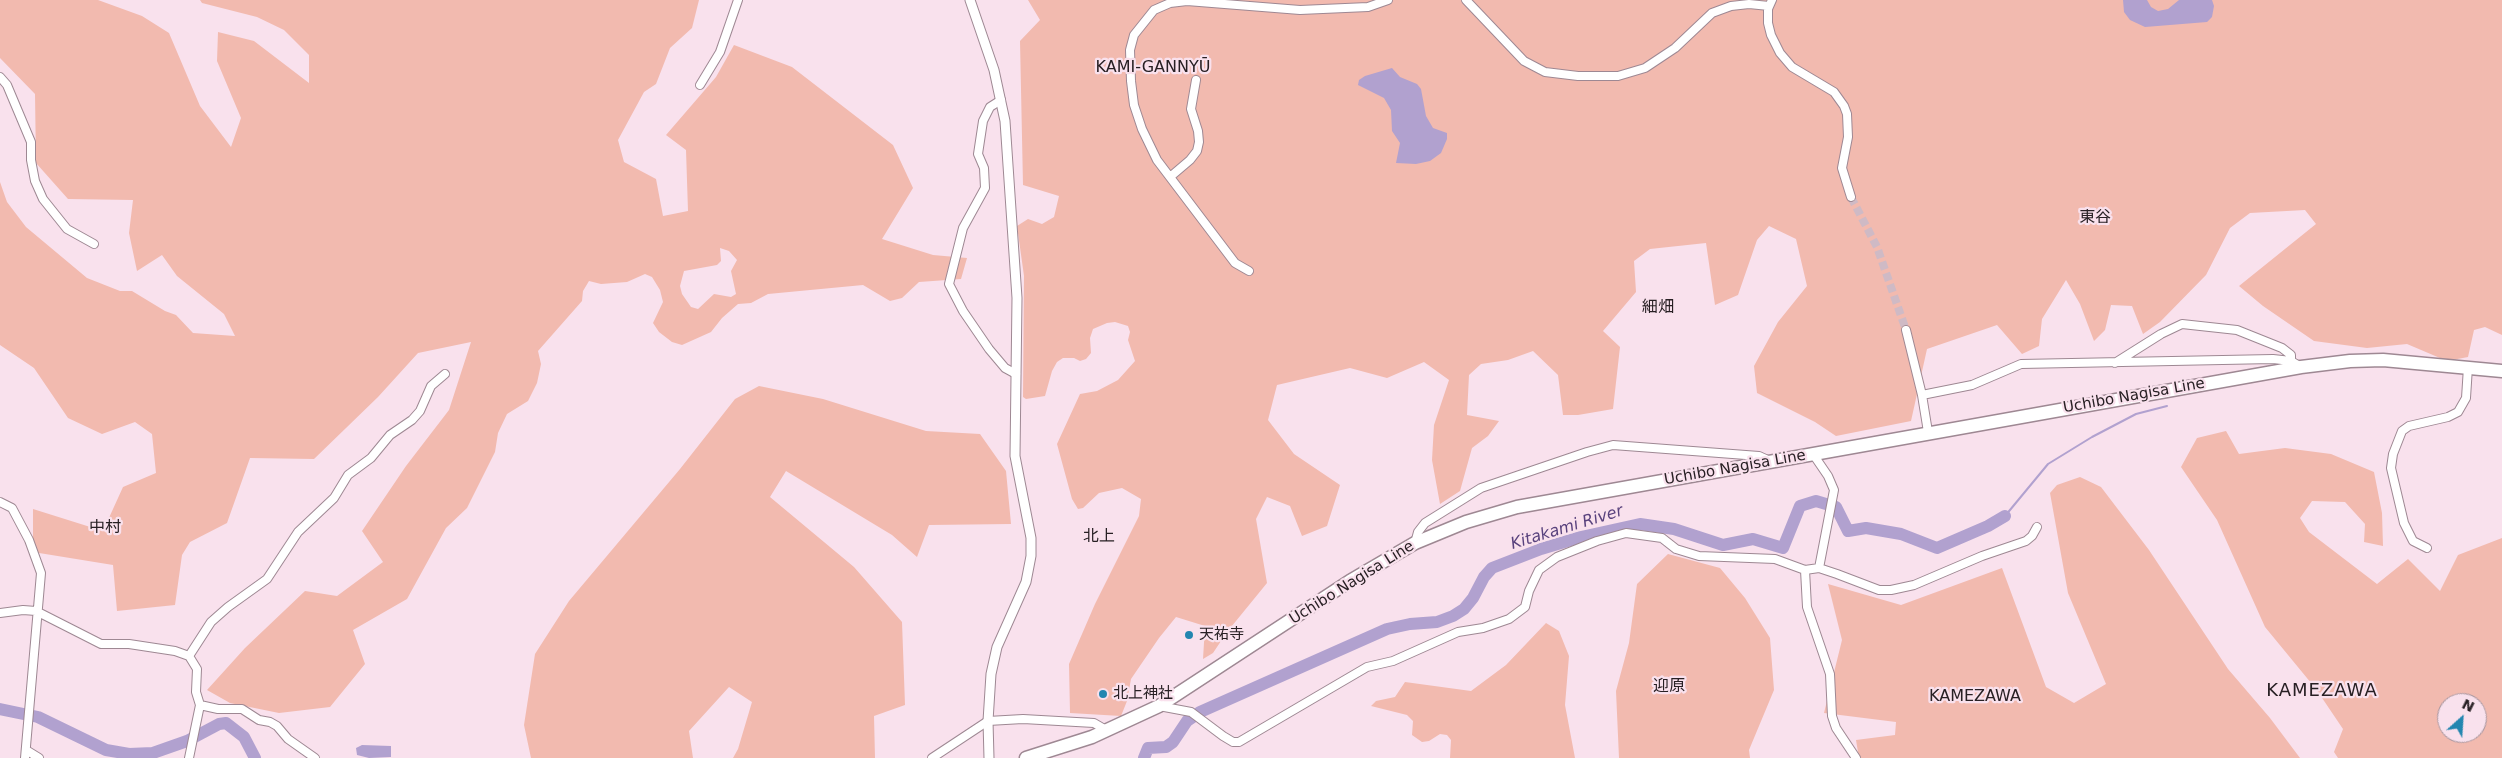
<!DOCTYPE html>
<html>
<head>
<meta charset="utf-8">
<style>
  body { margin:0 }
  #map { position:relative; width:2502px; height:758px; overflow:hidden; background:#f9e1ed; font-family:"DejaVu Sans",sans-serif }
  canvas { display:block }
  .north { position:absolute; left:2437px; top:693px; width:50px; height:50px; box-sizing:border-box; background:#f9e1ed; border:1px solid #a5949d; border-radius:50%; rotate:26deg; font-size:14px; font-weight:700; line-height:20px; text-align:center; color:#282024 }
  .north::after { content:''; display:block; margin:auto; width:18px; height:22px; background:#2386b0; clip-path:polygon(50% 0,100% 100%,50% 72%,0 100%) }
</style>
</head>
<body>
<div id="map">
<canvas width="2502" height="758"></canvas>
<div class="north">N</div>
</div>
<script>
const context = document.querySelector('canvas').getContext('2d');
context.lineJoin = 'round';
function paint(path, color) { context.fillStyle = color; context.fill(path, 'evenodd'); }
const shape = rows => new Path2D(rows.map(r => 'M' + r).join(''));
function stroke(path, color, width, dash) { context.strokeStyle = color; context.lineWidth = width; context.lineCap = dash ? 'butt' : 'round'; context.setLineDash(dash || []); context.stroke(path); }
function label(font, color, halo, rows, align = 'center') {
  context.font = font + ' "DejaVu Sans","Noto Sans JP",sans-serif'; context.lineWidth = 4.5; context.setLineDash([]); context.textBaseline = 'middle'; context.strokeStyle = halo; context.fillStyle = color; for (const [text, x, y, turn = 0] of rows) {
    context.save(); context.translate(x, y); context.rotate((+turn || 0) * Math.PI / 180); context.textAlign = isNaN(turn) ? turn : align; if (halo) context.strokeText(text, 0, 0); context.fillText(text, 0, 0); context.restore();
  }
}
paint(shape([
  [0,0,98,0,142,16,169,33,200,106,231,147,241,118,217,61,218,32,254,41,309,83,309,55,284,30,257,17,202,3,200,0,699,0,692,28,670,48,656,84,644,92,618,140,624,162,656,179,663,216,688,211,686,150,666,135,716,77,734,45,792,67,893,145,913,188,882,239,933,255,967,258,961,279,919,282,902,298,890,301,863,285,768,294,751,303,738,304,722,318,711,332,682,345,672,342,659,332,653,323,663,302,660,290,652,277,645,274,627,282,601,284,589,281,583,291,582,301,538,351,541,364,537,383,528,401,507,414,498,433,495,452,467,508,446,528,407,599,353,630,365,664,330,707,279,713,230,703,207,690,245,648,305,591,337,596,383,562,362,531,406,466,449,410,471,342,418,353,378,397,314,459,250,458,227,523,190,542,182,555,175,605,117,611,113,565,33,552,33,509,103,531,123,487,156,473,152,434,135,422,102,434,68,418,34,368,0,345,0,182,7,202,26,227,87,278,120,291,132,291,165,311,176,315,193,333,235,336,224,314,177,276,162,255,137,271,129,233,133,200,68,199,36,163,35,94,0,58],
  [720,248,729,251,737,260,731,271,736,294,731,297,714,294,698,309,691,307,682,294,680,286,684,271,717,265,721,261],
  [1028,0,2502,0,2502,335,2485,327,2474,330,2468,357,2447,361,2407,344,2367,348,2314,341,2263,306,2239,286,2316,224,2305,210,2250,213,2230,228,2206,275,2160,322,2143,334,2132,306,2111,305,2105,330,2094,341,2080,304,2066,280,2042,319,2039,346,2022,354,1997,325,1927,349,1911,421,1836,436,1815,422,1757,393,1754,366,1778,322,1807,286,1796,239,1769,226,1757,240,1738,295,1715,305,1706,243,1650,249,1634,261,1636,292,1603,331,1620,347,1613,409,1578,415,1563,415,1558,375,1533,351,1508,360,1481,364,1469,375,1467,415,1499,421,1488,436,1472,448,1460,491,1440,504,1432,460,1434,425,1449,380,1424,362,1387,378,1350,368,1277,385,1268,420,1294,454,1340,485,1327,526,1302,536,1290,506,1267,497,1256,519,1267,583,1227,632,1213,653,1203,659,1205,626,1176,617,1159,638,1131,679,1127,701,1121,716,1070,713,1069,664,1095,604,1139,516,1141,499,1122,488,1099,493,1083,508,1078,509,1072,499,1057,444,1080,394,1097,391,1118,380,1135,361,1128,340,1130,332,1128,326,1115,322,1107,323,1093,329,1090,338,1091,353,1086,359,1080,361,1074,358,1063,358,1057,362,1052,371,1045,396,1026,399,1023,397,1024,276,1017,226,1028,219,1042,224,1054,217,1059,196,1023,185,1020,41,1040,20],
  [759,386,823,399,926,431,980,434,1006,471,1011,524,929,525,917,557,892,535,786,471,770,497,854,567,902,622,905,705,874,716,875,758,733,758,738,749,752,702,729,687,689,731,693,758,531,758,524,725,535,654,569,601,680,469,735,399],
  [2226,431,2239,454,2285,448,2331,454,2374,472,2382,513,2383,546,2364,542,2365,524,2345,502,2312,501,2300,518,2309,532,2377,584,2408,559,2440,591,2458,555,2502,538,2502,758,2338,758,2334,752,2343,729,2316,689,2265,627,2217,520,2181,467,2197,438],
  [2447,703,2477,703,2477,733,2447,733],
  [2080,477,2101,487,2149,550,2228,669,2270,718,2300,758,1859,758,1856,740,1895,735,1896,722,1824,713,1842,640,1828,584,1901,605,2002,568,2046,687,2074,703,2106,684,2068,593,2050,493,2057,485],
  [1668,554,1720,568,1745,598,1770,638,1774,690,1749,750,1750,758,1619,758,1616,691,1629,643,1637,584],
  [1546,623,1559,631,1569,656,1565,705,1575,758,1450,758,1451,740,1447,735,1440,734,1429,741,1422,742,1412,735,1413,721,1407,715,1371,706,1376,701,1395,697,1405,682,1471,691,1506,665]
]), '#f2baaf');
paint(shape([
  [2123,0,2147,0,2151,7,2158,11,2168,9,2179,0,2212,0,2214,6,2212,17,2207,22,2145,27,2130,20,2124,12],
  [1392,68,1400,77,1417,84,1421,89,1426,116,1433,128,1447,133,1447,139,1441,153,1430,161,1416,164,1396,163,1400,143,1392,131,1391,110,1384,98,1358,85,1359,80,1365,76],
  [362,745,391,746,391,757,369,758,357,755,356,748]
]), '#b1a1cf');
stroke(shape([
  [2005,516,2048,464,2092,437,2136,414,2167,406]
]), '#b1a1cf', 2);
stroke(shape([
  [0,709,38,717,106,750,129,754,153,753,187,741,219,724,226,723,244,737,255,758],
  [1144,758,1148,748,1166,747,1173,742,1187,721,1200,712,1387,629,1410,624,1437,622,1453,616,1464,609,1473,598,1484,577,1492,568,1541,549,1581,537,1640,524,1674,529,1723,545,1753,539,1783,548,1800,506,1816,501,1836,507,1848,531,1866,528,1901,534,1937,548,1988,526,2005,516]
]), '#b1a1cf', 12);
stroke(shape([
  [1851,197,1877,247,1906,330]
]), '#cfbac5', 8, [8, 4]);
const minor = shape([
  [1466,0,1524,61,1545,72,1578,76,1618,76,1645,68,1675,48,1712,13,1731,6,1749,4,1769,6],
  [1772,0,1768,9,1768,23,1771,35,1780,53,1792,67,1834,92,1844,106,1847,114,1848,137,1842,168,1851,197],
  [0,77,7,85,31,142,31,160,35,181,43,199,67,229,94,244],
  [700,85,720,52,738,0],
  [1001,100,990,107,983,121,978,154,984,168,985,188,963,228,949,284,963,311,989,349,1005,368,1016,374],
  [1170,177,1190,160,1197,151,1199,142,1198,131,1191,109,1196,80],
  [1249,271,1235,263,1157,160,1142,129,1134,105,1131,81,1130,50,1134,35,1154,10,1170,3,1187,1,1300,10,1368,7,1388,0],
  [1906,330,1922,395,1928,432],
  [2115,363,2161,334,2182,324,2237,330,2282,348,2291,355,2291,361],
  [1922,395,1972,385,2021,364,2273,359,2291,361,2301,367],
  [1813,454,1828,476,1834,490,1819,568],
  [0,502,12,508,29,540,41,573,25,758],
  [1415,543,1418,532,1425,523,1481,488,1587,452,1613,445,1759,456,1770,461],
  [2427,548,2413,541,2404,523,2391,468,2393,454,2402,431,2409,426,2448,417,2458,412,2466,398,2468,367],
  [1805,570,1807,607,1830,674,1832,716,1836,728,1856,758],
  [0,613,23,610,36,611,101,644,129,644,175,651,189,656,197,669,196,692,200,705,189,758],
  [189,656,211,622,228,607,267,579,298,532,334,498,348,475,371,458,390,435,412,420,420,411,431,386,445,374],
  [200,705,218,709,242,709,259,720,270,722,277,726,288,739,315,758],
  [1159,706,1191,712,1223,736,1233,742,1239,742,1367,667,1393,661,1458,632,1483,628,1509,619,1525,607,1529,591,1539,570,1557,557,1597,541,1626,533,1662,538,1676,549,1699,556,1775,559,1805,570,1819,568,1837,574,1879,590,1891,590,1914,585,1982,556,2026,541,2032,536,2037,527],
  [26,750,39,758],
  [932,758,988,721,1023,719,1094,723,1106,730]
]);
const tertiary = shape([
  [970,0,994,70,1005,121,1017,298,1015,456,1031,538,1031,556,1026,582,997,647,991,674,988,721,989,758]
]);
const trunk = shape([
  [1026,758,1092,737,1159,706,1350,581,1415,543,1466,522,1517,507,2301,367,2350,361,2383,360,2502,371]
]);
stroke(minor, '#9e8893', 10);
stroke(tertiary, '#9e8893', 11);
stroke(trunk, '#9e8893', 15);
stroke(minor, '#fff', 8);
stroke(tertiary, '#fff', 9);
stroke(trunk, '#fff', 12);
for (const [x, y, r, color] of [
  [1189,635,5,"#2386b0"],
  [1103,694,5,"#2386b0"]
]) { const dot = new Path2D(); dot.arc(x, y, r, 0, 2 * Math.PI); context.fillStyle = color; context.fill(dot); stroke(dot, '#f9e1ed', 2); }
label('15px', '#282024', '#f9e1ed', [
  ["Uchibo Nagisa Line",2134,396,-10],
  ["Uchibo Nagisa Line",1735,468,-10],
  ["Uchibo Nagisa Line",1352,583,-32]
]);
label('15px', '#282024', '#f9e1ed', [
  ["天祐寺",1199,635],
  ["北上神社",1113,694]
], 'left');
label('16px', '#282024', '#f9e1ed', [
  ["KAMI-GANNYŪ",1153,68],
  ["東谷",2095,218],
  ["細畑",1658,308],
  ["中村",105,528],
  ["北上",1099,537],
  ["迎原",1669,687],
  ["KAMEZAWA",1975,697]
]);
label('italic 16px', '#59427d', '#f9e1ed', [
  ["Kitakami River",1567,528,-17]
]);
context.letterSpacing = '1px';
label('18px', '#282024', '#f9e1ed', [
  ["KAMEZAWA",2322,691]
]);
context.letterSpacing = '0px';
</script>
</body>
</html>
